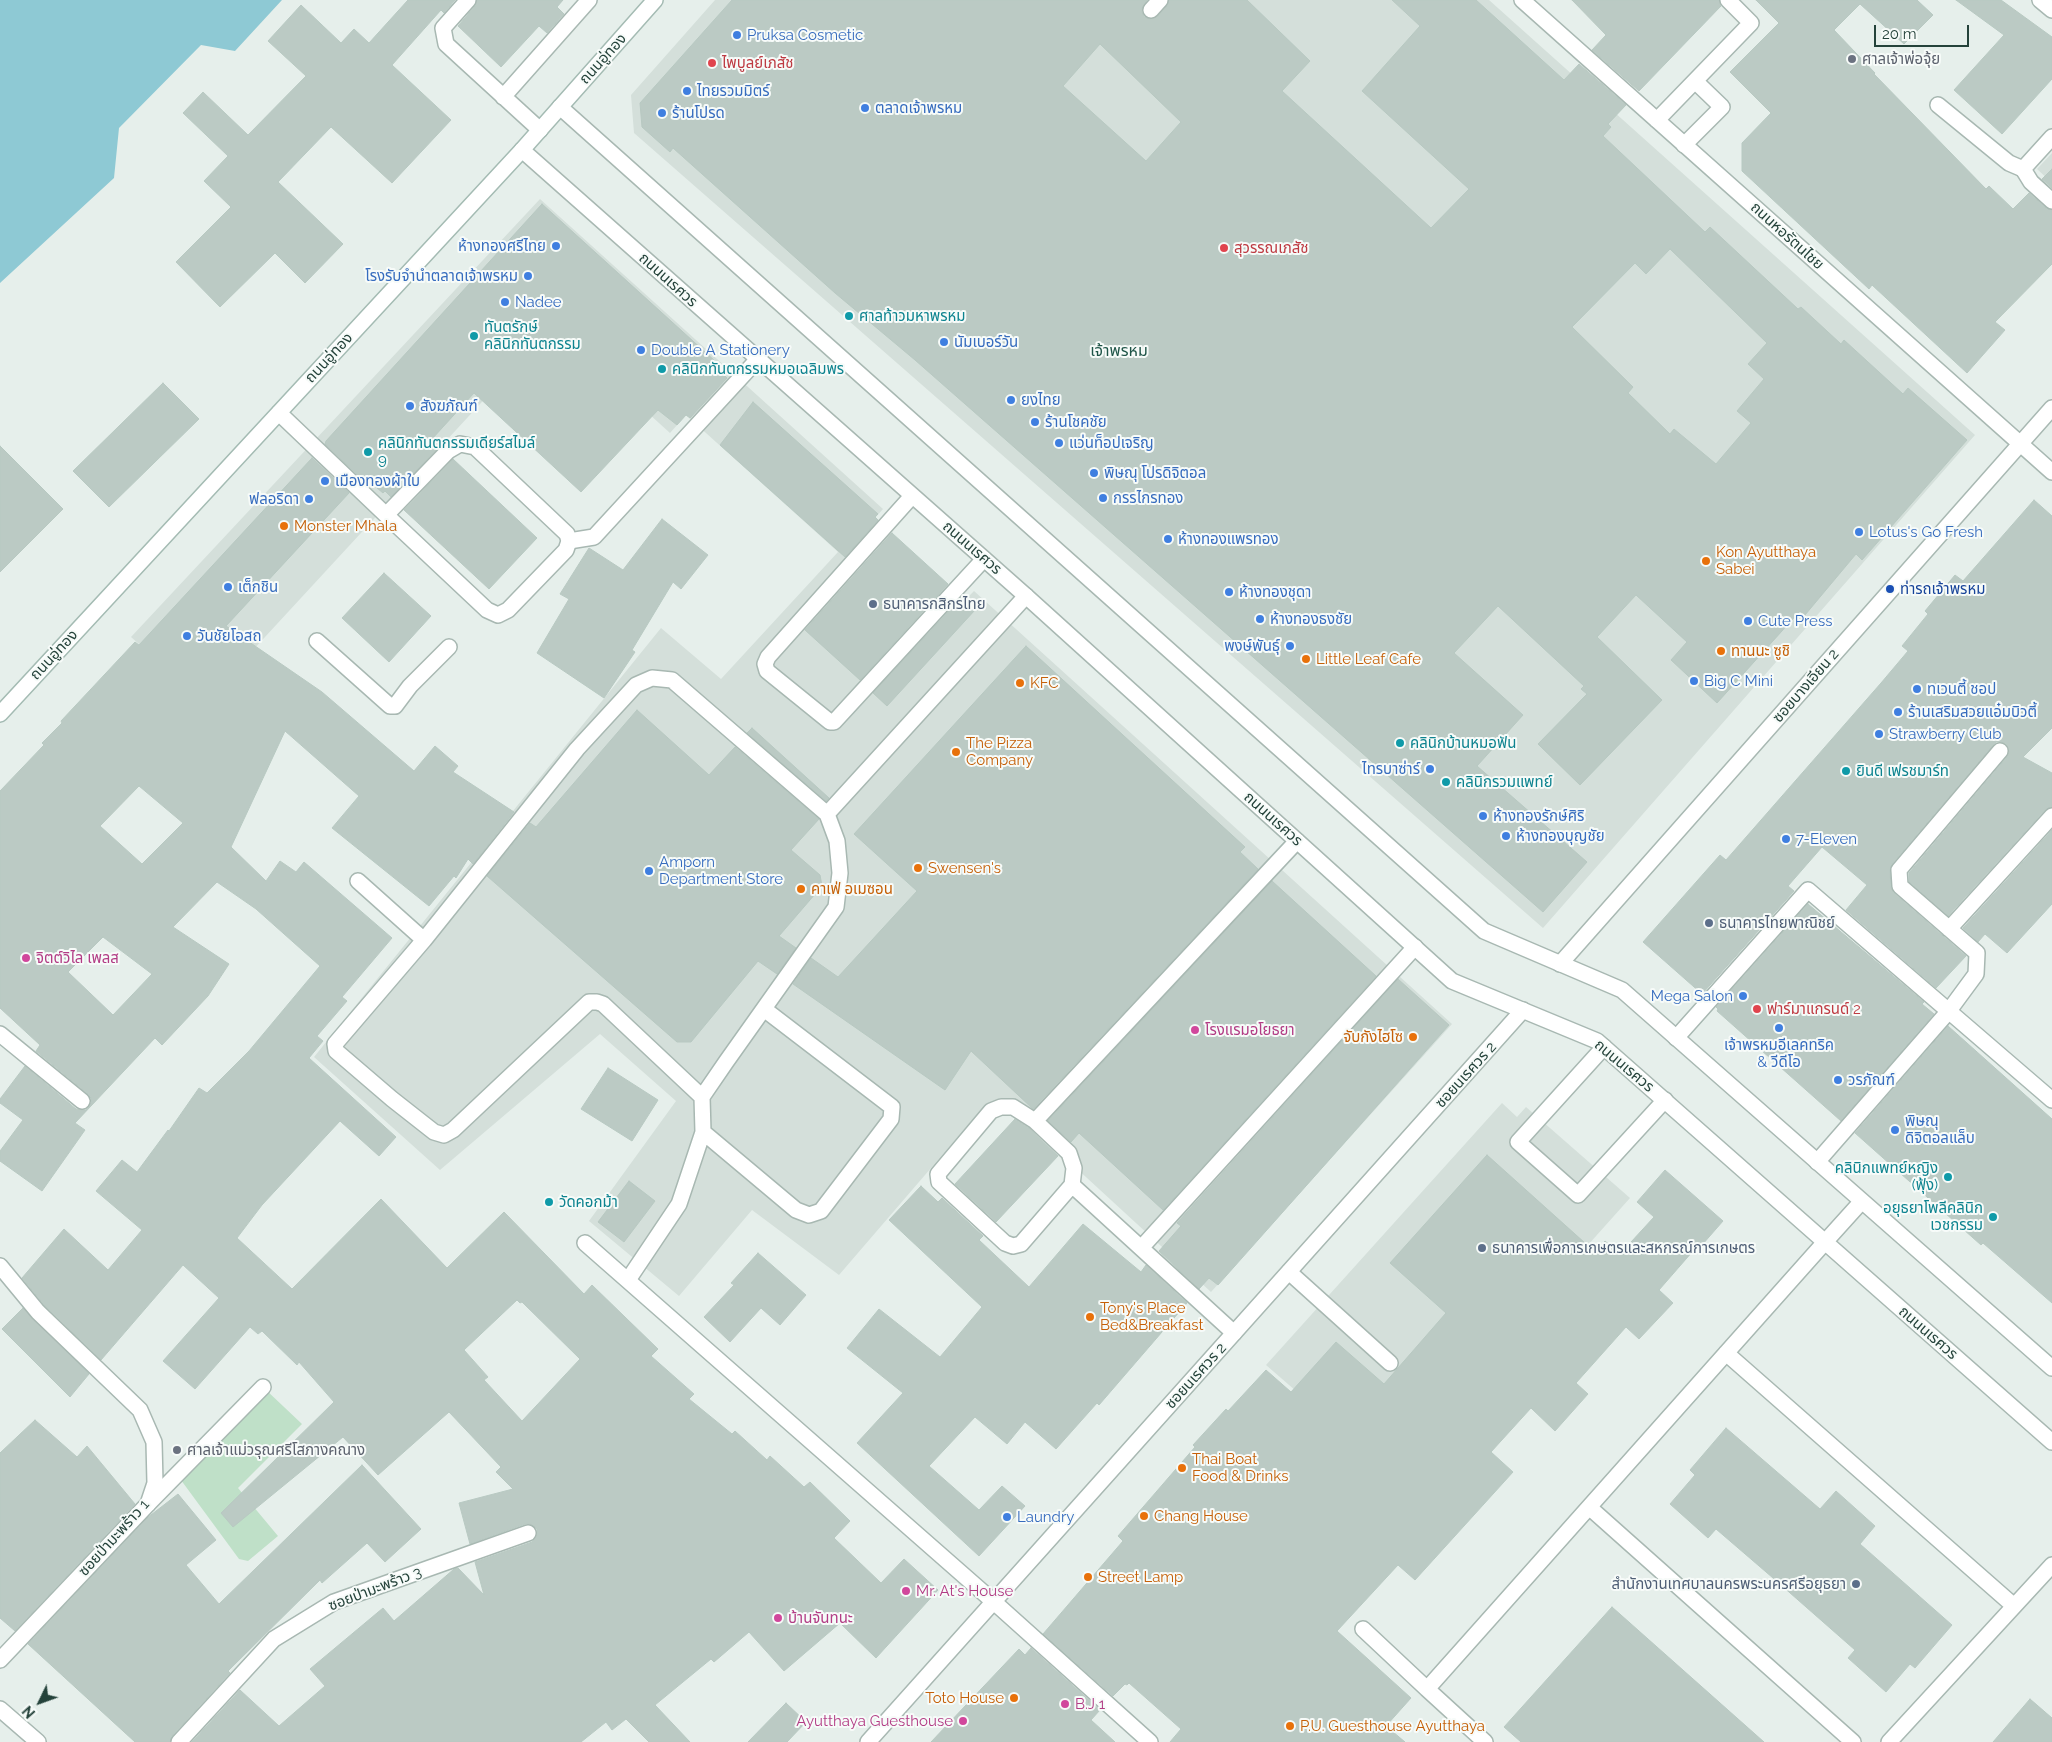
<!DOCTYPE html>
<html>
<head>
<meta charset="utf-8">
<style>
  body { margin:0 }
  #map { position:relative; width:2052px; height:1742px; overflow:hidden; background:#e6efeb; font-family:Raleway,sans-serif }
  canvas { display:block }
  .north { position:absolute; left:15px; top:1677px; width:50px; height:50px; -webkit-text-stroke:4px #f7fbf9; paint-order:stroke; rotate:228deg; font-size:14px; font-weight:700; line-height:20px; text-align:center; color:#24423a }
  .north::after { content:''; display:block; margin:auto; width:18px; height:22px; background:#24423a; clip-path:polygon(50% 0,100% 100%,50% 72%,0 100%) }
  .scale { position:absolute; left:1874px; top:25px; width:95px; height:22px; box-sizing:border-box; border:2px solid #24423a; border-top:0; padding-left:6px; font-size:15px; line-height:18px; white-space:nowrap; color:#24423a; -webkit-text-stroke:4px #f7fbf9; paint-order:stroke }
</style>
</head>
<body>
<div id="map">
<canvas width="2052" height="1742"></canvas>
<div class="north">N</div>
<div class="scale">20 m</div>
</div>
<script>
const context = document.querySelector('canvas').getContext('2d');
context.lineJoin = 'round';
function paint(path, color) { context.fillStyle = color; context.fill(path, 'evenodd'); }
const shape = rows => new Path2D(rows.map(r => 'M' + r).join(''));
function stroke(path, color, width, dash) { context.strokeStyle = color; context.lineWidth = width; context.lineCap = dash ? 'butt' : 'round'; context.setLineDash(dash || []); context.stroke(path); }
function label(font, color, halo, rows, align = 'center') {
  context.font = font + ' Raleway,"Noto Sans Thai",sans-serif'; context.lineWidth = 4; context.setLineDash([]); context.textBaseline = 'middle'; context.strokeStyle = halo; context.fillStyle = color; for (const [text, x, y, turn = 0] of rows) {
    context.save(); context.translate(x, y); context.rotate((+turn || 0) * Math.PI / 180); context.textAlign = isNaN(turn) ? turn : align; if (halo) context.strokeText(text, 0, 0); context.fillText(text, 0, 0); context.restore();
  }
}
paint(shape([
  [715,0,1489,0,1975,435,1543,928,634,133,631,95],
  [2052,153,2052,183,2037,169],
  [540,199,883,509,875,518,965,600,974,591,1452,1024,1211,1292,1000,1098,974,1118,839,1275,752,1210,679,1296,589,1221,676,1101,600,1034,440,1170,314,1057,661,628,721,679,838,552,686,415,670,433,552,326,205,702,131,637],
  [1502,1103,1517,1117,1526,1107,1630,1198,1387,1470,1266,1365]
]), '#d4dfda');
paint(shape([
  [265,1389,302,1424,238,1488,278,1536,248,1561,239,1559,178,1476]
]), '#bfe0c8');
paint(shape([
  [0,0,282,0,235,51,201,45,119,128,114,178,0,283]
]), '#8ec9d4');
const building = shape([
  [408,0,455,0,444,13,441,10,392,65,451,120,392,183,331,127,278,182,343,244,305,283,275,253,220,307,176,262,231,207,204,181,228,156,183,113,203,92,248,135,306,76,268,41,301,5,341,43,354,29,369,43,408,0],
  [477,0,563,0,557,7,564,14,547,33,539,26,501,67,458,26,475,6,477,0],
  [732,0,1147,0,1142,8,1142,12,1144,17,1150,19,1158,16,1167,6,1169,0,1247,0,1310,61,1282,91,1431,228,1469,189,1362,91,1420,26,1392,0,1476,0,1564,80,1579,64,1626,105,1608,124,1611,127,1603,136,1705,232,1710,227,1798,309,1801,307,1841,344,1844,340,1903,394,1908,388,1967,440,1862,560,1856,554,1805,615,1800,611,1717,703,1671,660,1687,642,1636,595,1597,637,1662,700,1580,785,1538,744,1587,694,1581,689,1584,686,1498,606,1454,653,1523,715,1477,766,1587,862,1543,912,915,360,835,293,673,148,670,152,642,127,640,103,732,0],
  [1100,44,1181,122,1146,161,1063,86,1100,44],
  [1670,249,1767,343,1748,364,1764,379,1737,411,1751,423,1716,464,1674,429,1670,434,1628,393,1633,387,1572,327,1635,263,1646,274,1670,249],
  [1572,0,1719,0,1721,6,1639,91,1592,50,1606,35,1572,0],
  [1756,0,1917,0,1933,15,1904,44,1860,4,1834,30,1875,73,1874,74,1986,189,1989,186,2013,209,2029,193,2046,208,2052,210,2052,264,1995,322,2005,330,1967,373,1872,285,1869,289,1742,171,1742,143,1771,113,1730,72,1779,23,1756,0],
  [1956,0,2001,0,2052,37,2052,79,2002,134,1954,90,2004,35,1956,0],
  [2052,169,2052,188,2042,179,2052,169],
  [542,204,726,371,723,374,727,378,690,418,686,415,677,425,658,410,581,492,474,393,432,439,440,446,391,497,385,491,383,493,364,477,362,479,325,444,326,441,542,204],
  [163,383,199,419,109,507,73,471,163,383],
  [753,402,878,514,875,517,878,520,845,557,720,445,753,402],
  [0,446,63,509,0,572,0,446],
  [312,458,349,493,226,626,322,692,414,771,435,746,458,766,453,772,514,812,473,864,468,859,456,878,454,876,429,906,332,828,359,796,285,731,231,847,266,881,280,861,296,872,304,862,392,938,342,997,347,1001,317,1036,323,1041,309,1058,396,1137,379,1156,340,1121,262,1205,237,1238,292,1289,381,1199,447,1268,504,1212,584,1294,592,1285,658,1349,651,1356,694,1394,689,1399,732,1434,735,1431,767,1460,770,1456,804,1487,810,1482,850,1521,834,1538,881,1583,904,1559,938,1590,876,1658,840,1623,784,1671,749,1632,714,1662,711,1659,655,1705,690,1742,649,1742,626,1719,612,1730,606,1722,581,1742,192,1742,240,1690,279,1726,325,1686,310,1669,383,1608,394,1621,454,1569,458,1568,484,1595,475,1562,532,1542,537,1535,537,1529,530,1524,525,1524,470,1544,459,1503,513,1489,496,1472,501,1467,449,1412,378,1475,343,1437,233,1527,221,1513,334,1402,299,1362,297,1365,262,1331,258,1334,250,1327,195,1389,163,1361,219,1298,183,1265,101,1360,45,1306,22,1278,64,1229,108,1270,142,1230,96,1191,122,1160,137,1172,168,1130,169,1131,199,1088,207,1093,249,1051,320,966,256,909,217,882,173,927,229,964,208,996,162,1045,155,1038,75,1123,85,1130,42,1191,0,1161,0,1151,23,1120,0,1103,0,1099,25,1066,76,1109,86,1110,91,1103,91,1098,88,1094,36,1051,40,1045,0,1008,0,791,44,745,42,743,62,723,61,721,135,642,139,645,312,458],
  [139,786,183,823,142,864,100,826,139,786],
  [103,937,152,974,113,1015,68,972,103,937],
  [517,1300,520,1303,522,1302,580,1359,522,1421,484,1380,488,1377,464,1350,517,1300],
  [453,459,537,538,489,589,404,510,453,459],
  [2034,500,2052,516,2052,728,2023,757,2052,773,2052,807,2045,810,1948,916,1909,882,1909,873,2007,757,2009,752,2006,744,2001,742,1996,742,1892,864,1890,870,1891,887,1894,893,1966,956,1936,988,1846,910,1867,885,1822,847,1788,886,1794,891,1702,994,1643,942,1720,855,1726,860,1881,683,1908,651,1902,646,1928,614,1925,611,1955,575,1963,581,2034,500],
  [662,519,708,555,681,589,673,582,632,650,635,652,604,698,537,653,569,599,560,594,589,548,623,570,662,519],
  [892,533,948,584,860,680,805,630,892,533],
  [384,573,431,616,389,662,342,618,384,573],
  [962,597,975,610,887,706,873,693,962,597],
  [1026,646,1245,847,1240,852,1258,869,1033,1109,971,1051,945,1090,793,984,811,958,838,977,917,891,854,834,1026,646],
  [637,710,709,775,735,747,819,819,791,850,820,875,822,886,779,936,796,948,777,974,758,961,691,1042,677,1042,487,876,530,823,536,827,637,710],
  [752,728,829,798,826,801,747,733,752,728],
  [2052,830,2052,904,2007,953,1985,934,1978,942,1963,928,2052,830],
  [1272,881,1376,976,1163,1210,1079,1133,1071,1142,1048,1121,1272,881],
  [1808,904,1924,1002,1922,1004,1934,1014,1841,1121,1717,1011,1718,1009,1716,1007,1808,904],
  [1398,979,1449,1025,1218,1285,1209,1278,1199,1289,1159,1251,1181,1226,1177,1223,1398,979],
  [1948,1026,2052,1119,2052,1303,1983,1243,1981,1245,1855,1133,1948,1026],
  [608,1068,658,1100,632,1141,581,1109,608,1068],
  [1015,1119,1029,1128,1058,1156,996,1222,955,1184,1015,1119],
  [1487,1155,1595,1252,1605,1241,1620,1254,1654,1217,1637,1202,1665,1170,1723,1221,1695,1253,1693,1251,1659,1290,1673,1303,1639,1339,1626,1327,1576,1383,1588,1394,1555,1431,1531,1408,1491,1452,1513,1472,1415,1580,1398,1565,1337,1631,1411,1698,1386,1726,1405,1742,1170,1742,1181,1729,1129,1683,1127,1685,1125,1684,1113,1696,1043,1634,1123,1541,1118,1536,1195,1447,1193,1445,1226,1409,1228,1411,1266,1370,1291,1392,1336,1342,1384,1384,1446,1313,1390,1263,1487,1155],
  [629,1181,655,1201,624,1242,598,1222,629,1181],
  [921,1186,938,1202,942,1198,983,1236,979,1240,1029,1287,1083,1224,1141,1272,1146,1265,1187,1303,1099,1405,1097,1403,1056,1449,1025,1422,1007,1444,975,1417,929,1466,979,1510,1002,1486,1025,1506,979,1556,857,1443,903,1393,847,1348,879,1309,940,1357,982,1307,889,1220,921,1186],
  [758,1253,806,1295,780,1325,761,1308,730,1342,704,1317,734,1285,731,1283,758,1253],
  [23,1308,89,1374,70,1397,2,1329,23,1308],
  [35,1420,77,1457,87,1446,135,1504,15,1631,0,1618,0,1453,35,1420],
  [1726,1428,1820,1509,1836,1491,1875,1526,1860,1544,1952,1625,1915,1668,1910,1664,1886,1692,1848,1658,1855,1650,1773,1578,1716,1529,1708,1538,1670,1504,1695,1475,1690,1470,1726,1428],
  [362,1465,421,1529,385,1562,367,1543,322,1583,320,1580,228,1671,230,1673,172,1736,170,1742,135,1742,28,1644,147,1518,178,1494,216,1540,186,1565,219,1604,362,1465],
  [1612,1607,1764,1742,1521,1742,1504,1727,1612,1607],
  [1031,1648,1100,1710,1091,1720,1115,1742,931,1742,1019,1649,1025,1655,1031,1648],
  [2030,1699,2052,1718,2052,1742,1993,1742,2030,1699],
  [786,1703,806,1722,787,1742,748,1742,786,1703]
]);
paint(building, '#bbcac4');
stroke(building, '#b8c9c2', 1);
const service = shape([
  [468,0,443,28,446,44,540,130],
  [1151,10,1160,0],
  [503,97,589,0],
  [1938,105,2009,163,2023,169],
  [1657,120,1751,23,1728,0],
  [1684,145,1722,107,1695,81],
  [912,496,768,657,765,664,767,671,830,722,834,722,984,559],
  [569,541,594,537,758,359],
  [317,641,390,706,395,706,410,686,449,647],
  [827,814,1026,596],
  [358,881,424,940],
  [1949,929,2052,816],
  [0,1034,82,1101],
  [1676,1038,1808,890,2052,1100],
  [1604,1047,1518,1142,1578,1195,1665,1100],
  [702,1097,603,1004,597,1002,589,1002,453,1130,444,1135,434,1132,392,1099,336,1051,335,1044,424,940,577,749,636,685,652,678,672,680,827,814,837,841,840,873,836,907,726,1062,702,1097,703,1132,796,1210,809,1215,821,1211,891,1119,892,1107,764,1009],
  [1001,1107,1013,1107,1035,1121,1069,1153,1074,1168,1072,1185,1021,1244,1013,1246,1005,1243,939,1182,938,1174,991,1111,1001,1107],
  [1035,1121,1297,841],
  [1817,1162,1948,1012,1976,974,1977,953,1900,886,1899,870,2000,751],
  [1072,1185,1234,1333],
  [1141,1248,1415,947],
  [1289,1272,1390,1363],
  [628,1280,679,1204,703,1132],
  [1726,1353,2014,1606],
  [148,1504,263,1387],
  [1589,1507,1853,1742],
  [1363,1629,1427,1689],
  [1485,1742,1427,1689,1825,1242],
  [1889,1742,2052,1565]
]);
const minor = shape([
  [1522,0,2052,472],
  [2040,0,2052,10],
  [2052,137,2023,169,2031,182,2052,201],
  [279,413,386,515,487,610,498,615,508,610,566,550,569,541,567,534,475,447,460,444,448,451,386,515],
  [1560,964,2052,408],
  [585,1243,994,1602,1150,1742],
  [0,1266,38,1312,140,1410,154,1442,155,1483,148,1504,0,1660],
  [179,1742,274,1639,334,1602,528,1533],
  [868,1742,1523,1010]
]);
const tertiary = shape([
  [560,107,1484,931,1622,990,2052,1368],
  [522,150,1026,596,1452,981,1597,1041,2052,1442],
  [1825,1242,1862,1201],
  [0,1709,38,1742]
]);
const secondary = shape([
  [0,714,522,150,655,0]
]);
stroke(service, '#a8b8b2', 18);
stroke(minor, '#a8b8b2', 18);
stroke(tertiary, '#a8b8b2', 18);
stroke(secondary, '#a4bbb3', 18);
stroke(service, '#fff', 15);
stroke(minor, '#fff', 15);
stroke(tertiary, '#fff', 15);
stroke(secondary, '#fff', 15);
for (const [x, y, r, color] of [
  [737,35,5,"#3f7fe0"],
  [1852,59,5,"#6b7280"],
  [712,63,5,"#e0444e"],
  [687,91,5,"#3f7fe0"],
  [865,108,5,"#3f7fe0"],
  [662,113,5,"#3f7fe0"],
  [556,246,5,"#3f7fe0"],
  [1224,248,5,"#e0444e"],
  [528,276,5,"#3f7fe0"],
  [505,302,5,"#3f7fe0"],
  [849,316,5,"#0f9aa8"],
  [474,336,5,"#0f9aa8"],
  [944,342,5,"#3f7fe0"],
  [641,350,5,"#3f7fe0"],
  [662,369,5,"#0f9aa8"],
  [1011,400,5,"#3f7fe0"],
  [410,406,5,"#3f7fe0"],
  [1035,422,5,"#3f7fe0"],
  [1059,443,5,"#3f7fe0"],
  [368,452,5,"#0f9aa8"],
  [1094,473,5,"#3f7fe0"],
  [325,481,5,"#3f7fe0"],
  [1103,498,5,"#3f7fe0"],
  [309,499,5,"#3f7fe0"],
  [284,526,5,"#e8710a"],
  [1859,532,5,"#3f7fe0"],
  [1168,539,5,"#3f7fe0"],
  [1706,561,5,"#e8710a"],
  [228,587,5,"#3f7fe0"],
  [1890,589,5,"#1a4fb4"],
  [1229,592,5,"#3f7fe0"],
  [873,604,5,"#5c6f8a"],
  [1260,619,5,"#3f7fe0"],
  [1748,621,5,"#3f7fe0"],
  [187,636,5,"#3f7fe0"],
  [1290,646,5,"#3f7fe0"],
  [1721,651,5,"#e8710a"],
  [1306,659,5,"#e8710a"],
  [1694,681,5,"#3f7fe0"],
  [1020,683,5,"#e8710a"],
  [1917,689,5,"#3f7fe0"],
  [1898,712,5,"#3f7fe0"],
  [1879,734,5,"#3f7fe0"],
  [1400,743,5,"#0f9aa8"],
  [956,752,5,"#e8710a"],
  [1430,769,5,"#3f7fe0"],
  [1846,771,5,"#0f9aa8"],
  [1446,782,5,"#0f9aa8"],
  [1483,816,5,"#3f7fe0"],
  [1506,836,5,"#3f7fe0"],
  [1786,839,5,"#3f7fe0"],
  [918,868,5,"#e8710a"],
  [649,871,5,"#3f7fe0"],
  [801,889,5,"#e8710a"],
  [1709,923,5,"#5c6f8a"],
  [26,958,5,"#d1479c"],
  [1743,996,5,"#3f7fe0"],
  [1757,1009,5,"#e0444e"],
  [1779,1028,5,"#3f7fe0"],
  [1195,1030,5,"#d1479c"],
  [1413,1037,5,"#e8710a"],
  [1838,1080,5,"#3f7fe0"],
  [1895,1130,5,"#3f7fe0"],
  [1948,1177,5,"#0f9aa8"],
  [549,1202,5,"#0f9aa8"],
  [1993,1217,5,"#0f9aa8"],
  [1482,1248,5,"#5c6f8a"],
  [1090,1317,5,"#e8710a"],
  [177,1450,5,"#6b7280"],
  [1182,1468,5,"#e8710a"],
  [1144,1516,5,"#e8710a"],
  [1007,1517,5,"#3f7fe0"],
  [1088,1577,5,"#e8710a"],
  [1856,1584,5,"#5c6f8a"],
  [906,1591,5,"#d1479c"],
  [778,1618,5,"#d1479c"],
  [1014,1698,5,"#e8710a"],
  [1065,1704,5,"#d1479c"],
  [963,1721,5,"#d1479c"],
  [1290,1726,5,"#e8710a"]
]) { const dot = new Path2D(); dot.arc(x, y, r, 0, 2 * Math.PI); context.fillStyle = color; context.fill(dot); stroke(dot, '#f7fbf9', 2); }
label('15px', '#366cbe', '#f7fbf9', [
  ["Pruksa Cosmetic",747,35],
  ["ไทยรวมมิตร์",697,91],
  ["ตลาดเจ้าพรหม",875,108],
  ["ร้านโปรด",672,113],
  ["ห้างทองศรีไทย",546,246,"right"],
  ["โรงรับจำนำตลาดเจ้าพรหม",518,276,"right"],
  ["Nadee",515,302],
  ["นัมเบอร์วัน",954,342],
  ["Double A Stationery",651,350],
  ["ยงไทย",1021,400],
  ["สังฆภัณฑ์",420,406],
  ["ร้านโชคชัย",1045,422],
  ["แว่นท็อปเจริญ",1069,443],
  ["พิษณุ โปรดิจิตอล",1104,473],
  ["เมืองทองผ้าใบ",335,481],
  ["กรรไกรทอง",1113,498],
  ["ฟลอริดา",299,499,"right"],
  ["Lotus's Go Fresh",1869,532],
  ["ห้างทองแพรทอง",1178,539],
  ["เต็กชิน",238,587],
  ["ห้างทองชุดา",1239,592],
  ["ห้างทองธงชัย",1270,619],
  ["Cute Press",1758,621],
  ["วันชัยโอสถ",197,636],
  ["พงษ์พันธุ์",1280,646,"right"],
  ["Big C Mini",1704,681],
  ["ทเวนตี้ ชอป",1927,689],
  ["ร้านเสริมสวยแอ๋มบิวตี้",1908,712],
  ["Strawberry Club",1889,734],
  ["ไทรบาซ่าร์",1420,769,"right"],
  ["ห้างทองรักษ์ศิริ",1493,816],
  ["ห้างทองบุญชัย",1516,836],
  ["7-Eleven",1796,839],
  ["Amporn",659,862],
  ["Department Store",659,879],
  ["Mega Salon",1733,996,"right"],
  ["เจ้าพรหมอีเลคทริค",1779,1045,"center"],
  ["& วีดีโอ",1779,1062,"center"],
  ["วรภัณฑ์",1848,1080],
  ["พิษณุ",1905,1121],
  ["ดิจิตอลแล็บ",1905,1138],
  ["Laundry",1017,1517]
], 'left');
label('15px', '#24423a', '#f7fbf9', [
  ["ถนนอู่ทอง",603,59,-48],
  ["ถนนหอรัตนไชย",1787,236,42],
  ["ถนนนเรศวร",668,280,42],
  ["ถนนอู่ทอง",329,358,-47],
  ["ถนนนเรศวร",972,548,41],
  ["ถนนอู่ทอง",54,655,-47],
  ["ซอยบางเอียน 2",1806,686,-49],
  ["ถนนนเรศวร",1273,819,42],
  ["ถนนนเรศวร",1624,1066,40],
  ["ซอยนเรศวร 2",1466,1075,-48],
  ["ถนนนเรศวร",1928,1333,41],
  ["ซอยนเรศวร 2",1196,1376,-48],
  ["ซอยป่ามะพร้าว 1",114,1538,-48],
  ["ซอยป่ามะพร้าว 3",375,1589,-21]
]);
label('15px', '#5b616d', '#f7fbf9', [
  ["ศาลเจ้าพ่อจุ้ย",1862,59],
  ["ศาลเจ้าแม่วรุณศรีโสภางคณาง",187,1450]
], 'left');
label('15px', '#be3a42', '#f7fbf9', [
  ["ไพบูลย์เภสัช",722,63],
  ["สุวรรณเภสัช",1234,248],
  ["ฟาร์มาแกรนด์ 2",1767,1009]
], 'left');
label('15px', '#0d838f', '#f7fbf9', [
  ["ศาลท้าวมหาพรหม",859,316],
  ["ทันตรักษ์",484,327],
  ["คลินิกทันตกรรม",484,344],
  ["คลินิกทันตกรรมหมอเฉลิมพร",672,369],
  ["คลินิกทันตกรรมเดียร์สไมล์",378,443],
  ["9",378,460],
  ["คลินิกบ้านหมอฟัน",1410,743],
  ["ยินดี เฟรชมาร์ท",1856,771],
  ["คลินิกรวมแพทย์",1456,782],
  ["คลินิกแพทย์หญิง",1938,1168,"right"],
  ["(ฟุ้ง)",1938,1185,"right"],
  ["วัดคอกม้า",559,1202],
  ["อยุธยาโพลีคลินิก",1983,1208,"right"],
  ["เวชกรรม",1983,1225,"right"]
], 'left');
label('15px', '#c56008', '#f7fbf9', [
  ["Monster Mhala",294,526],
  ["Kon Ayutthaya",1716,552],
  ["Sabei",1716,569],
  ["ทานนะ ซูชิ",1731,651],
  ["Little Leaf Cafe",1316,659],
  ["KFC",1030,683],
  ["The Pizza",966,743],
  ["Company",966,760],
  ["Swensen's",928,868],
  ["คาเฟ่ อเมซอน",811,889],
  ["จับกังไฮโซ",1403,1037,"right"],
  ["Tony's Place",1100,1308],
  ["Bed&Breakfast",1100,1325],
  ["Thai Boat",1192,1459],
  ["Food & Drinks",1192,1476],
  ["Chang House",1154,1516],
  ["Street Lamp",1098,1577],
  ["Toto House",1004,1698,"right"],
  ["P.U. Guesthouse Ayutthaya",1300,1726]
], 'left');
label('15px', '#164399', '#f7fbf9', [
  ["ท่ารถเจ้าพรหม",1900,589]
], 'left');
label('15px', '#4e5e75', '#f7fbf9', [
  ["ธนาคารกสิกรไทย",883,604],
  ["ธนาคารไทยพาณิชย์",1719,923],
  ["ธนาคารเพื่อการเกษตรและสหกรณ์การเกษตร",1492,1248],
  ["สำนักงานเทศบาลนครพระนครศรีอยุธยา",1846,1584,"right"]
], 'left');
label('15px', '#b23c85', '#f7fbf9', [
  ["จิตต์วิไล เพลส",36,958],
  ["โรงแรมอโยธยา",1205,1030],
  ["Mr. At's House",916,1591],
  ["บ้านจันทนะ",788,1618],
  ["B.J 1",1075,1704],
  ["Ayutthaya Guesthouse",953,1721,"right"]
], 'left');
label('16px', '#1f5548', '#f7fbf9', [
  ["เจ้าพรหม",1119,351]
]);
</script>
</body>
</html>
